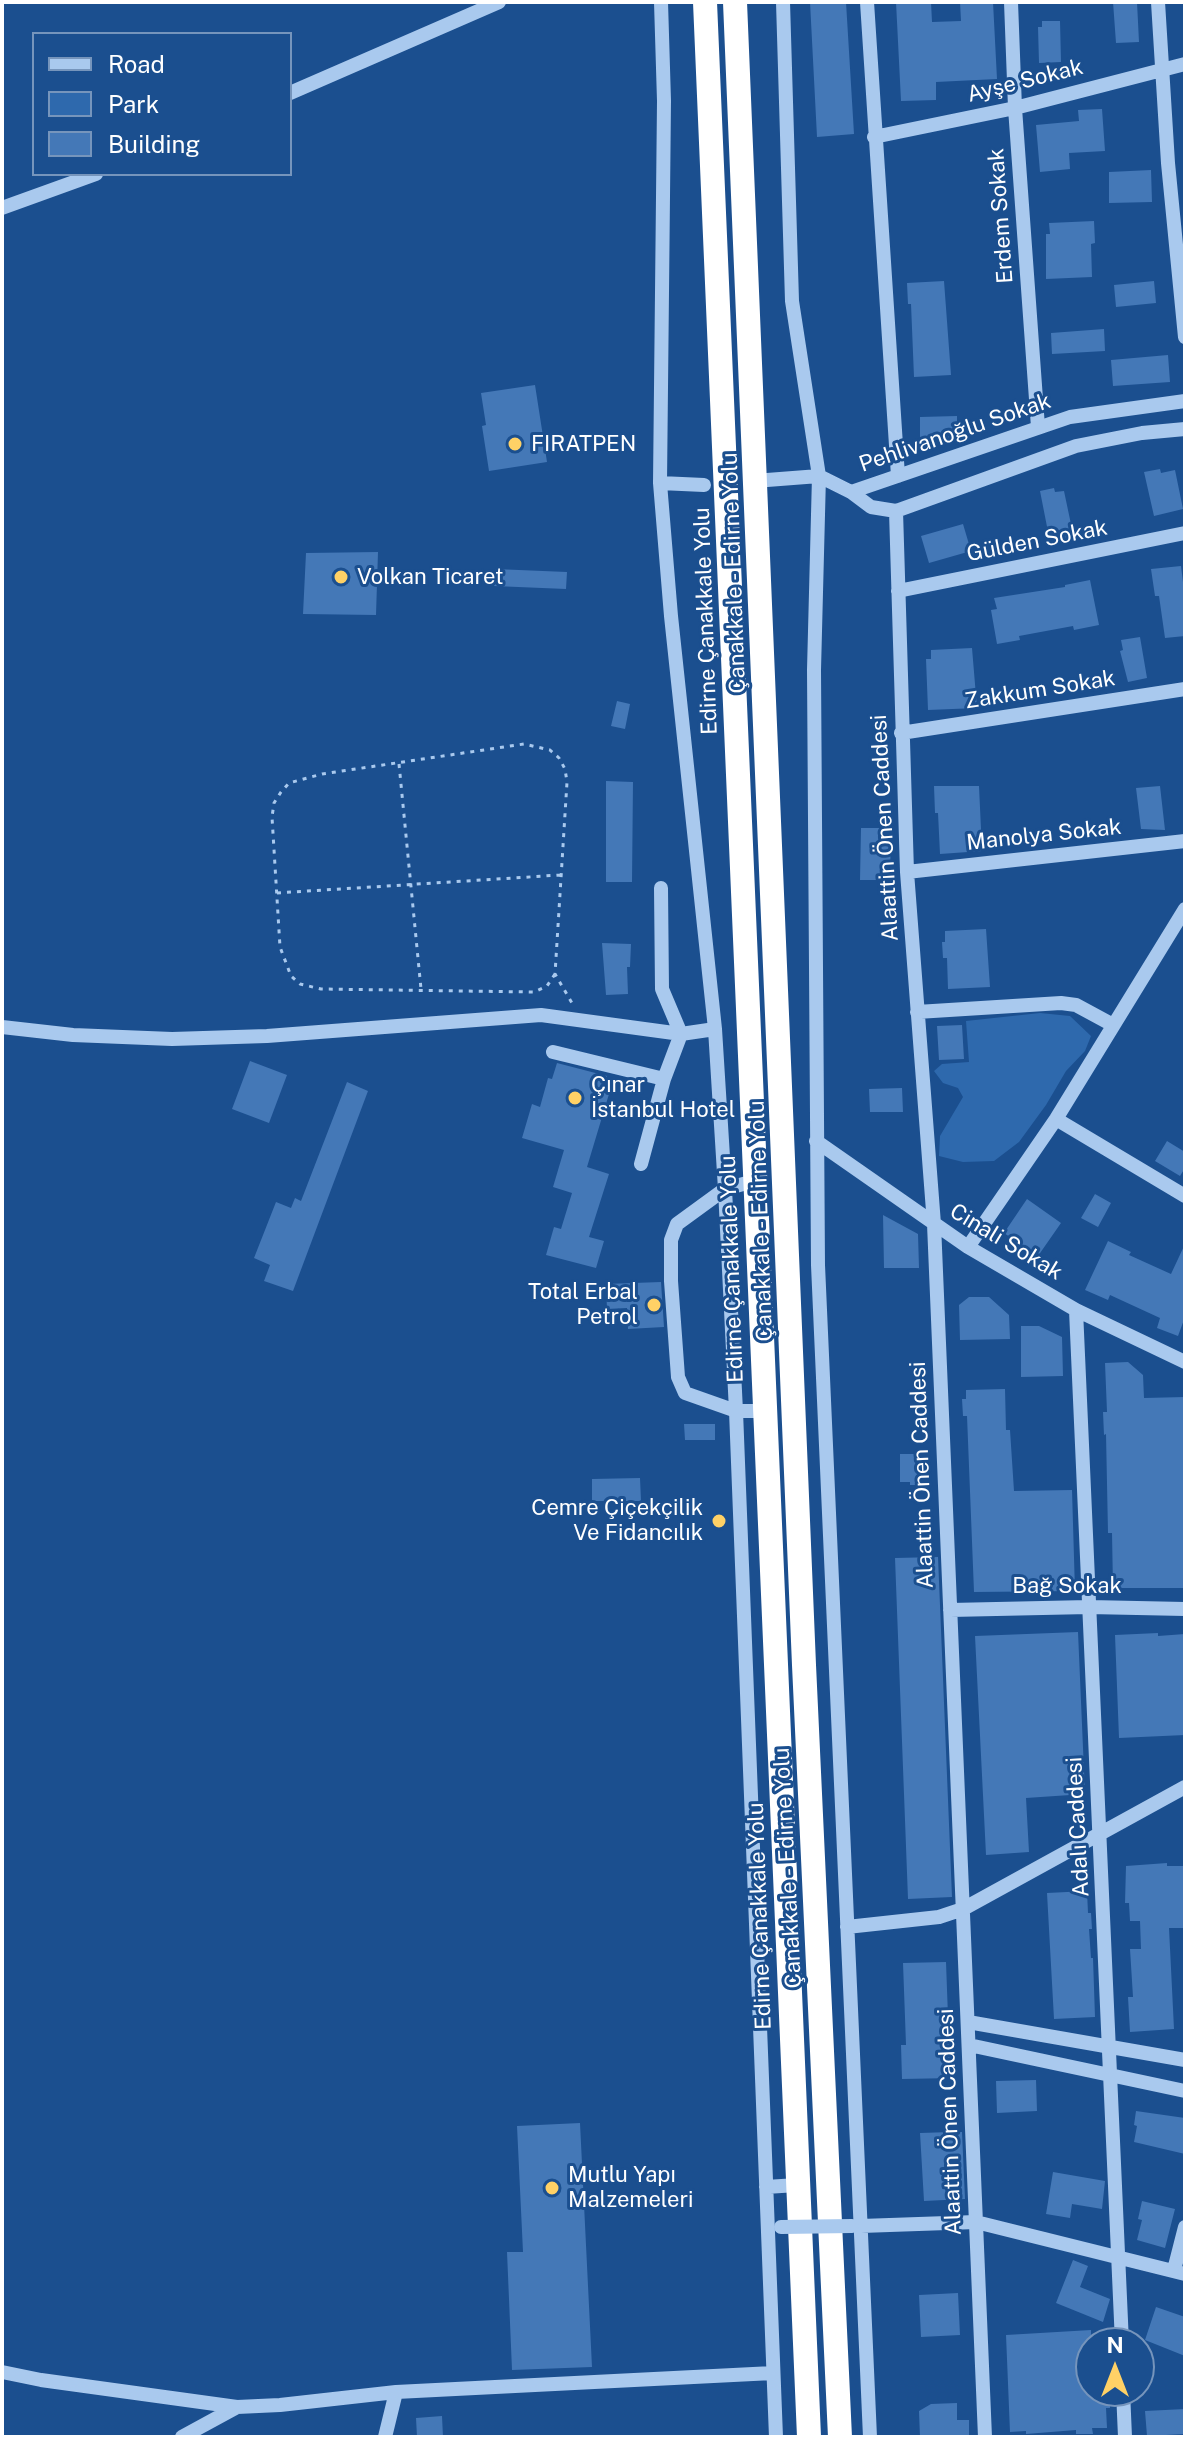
<!DOCTYPE html>
<html>
<head>
<meta charset="utf-8">
<style>
  body { margin:0 }
  #map { position:relative; width:1187px; height:2439px; overflow:hidden; background:#1b4f8f; font-family:"Public Sans",sans-serif }
  canvas { display:block }
  .frame { position:absolute; inset:0; border:4px solid #fff; pointer-events:none }
  .legend { position:absolute; left:32px; top:32px; width:260px; height:144px; box-sizing:border-box; background:#1b4f8f; border:2px solid #7695bc; margin:0; padding:10px 14px; list-style:none; font-size:24px; color:#fff }
  .legend li { display:flex; align-items:center; gap:16px; height:40px }
  .legend b { width:40px; border:2px solid #7695bc }
  .north { position:absolute; left:1075px; top:2327px; width:80px; height:80px; box-sizing:border-box; background:#1b4f8f; border:2px solid #7695bc; border-radius:50%; rotate:0deg; font-size:22px; font-weight:700; line-height:32px; text-align:center; color:#fff }
  .north::after { content:''; display:block; margin:auto; width:28px; height:36px; background:#ffd166; clip-path:polygon(50% 0,100% 100%,50% 72%,0 100%) }
</style>
</head>
<body>
<div id="map">
<canvas width="1187" height="2439"></canvas>
<div class="frame"></div>
<ul class="legend">
<li><b style="height:10px;background:#a9c9ee"></b>Road</li>
<li><b style="height:22px;background:#2e69ad"></b>Park</li>
<li><b style="height:22px;background:#4478b7"></b>Building</li>
</ul>
<div class="north">N</div>
</div>
<script>
const context = document.querySelector('canvas').getContext('2d');
context.lineJoin = 'round';
function paint(path, color) { context.fillStyle = color; context.fill(path, 'evenodd'); }
const shape = rows => new Path2D(rows.map(r => 'M' + r).join(''));
function stroke(path, color, width, dash) { context.strokeStyle = color; context.lineWidth = width; context.lineCap = dash ? 'butt' : 'round'; context.setLineDash(dash || []); context.stroke(path); }
function label(font, color, halo, rows, align = 'center') {
  context.font = font + ' "Public Sans",sans-serif'; context.lineWidth = 6; context.setLineDash([]); context.textBaseline = 'middle'; context.strokeStyle = halo; context.fillStyle = color; for (const [text, x, y, turn = 0] of rows) {
    context.save(); context.translate(x, y); context.rotate((+turn || 0) * Math.PI / 180); context.textAlign = isNaN(turn) ? turn : align; if (halo) context.strokeText(text, 0, 0); context.fillText(text, 0, 0); context.restore();
  }
}
paint(shape([
  [1040,1013,1070,1016,1091,1036,1085,1051,1066,1071,1046,1105,1019,1142,994,1161,963,1162,939,1156,940,1136,963,1097,958,1088,943,1083,934,1071,942,1064,969,1062,966,1021]
]), '#2e69ad');
paint(shape([
  [810,2,846,2,854,134,817,137],
  [896,2,931,2,932,22,961,21,960,2,993,2,997,79,936,82,936,100,901,101],
  [1113,2,1137,2,1139,42,1116,43],
  [1042,21,1060,21,1061,62,1039,63,1038,27,1042,27],
  [1102,109,1105,151,1069,153,1070,169,1040,172,1036,125,1079,121,1078,110],
  [1151,170,1152,202,1109,203,1109,172],
  [1094,221,1095,243,1091,244,1092,277,1046,279,1046,234,1050,234,1049,223],
  [944,281,951,375,914,377,911,304,908,304,907,283],
  [1154,281,1156,303,1116,307,1114,285],
  [1104,329,1105,351,1052,354,1051,333],
  [1168,355,1170,382,1113,386,1111,360],
  [535,385,547,462,489,471,482,426,486,425,481,393],
  [957,416,957,435,927,446,920,438,920,417],
  [1160,469,1161,473,1175,470,1183,509,1154,516,1144,472],
  [1054,488,1055,492,1064,491,1072,529,1066,539,1050,542,1040,491],
  [963,524,971,551,929,563,921,536],
  [378,552,376,615,303,614,306,553],
  [1181,566,1185,598,1185,636,1165,638,1159,596,1155,596,1151,569],
  [495,569,567,572,566,589,494,586],
  [1090,580,1099,625,1074,630,1073,626,1019,636,1020,640,997,644,991,610,997,609,994,598,1065,587,1065,585],
  [1140,637,1147,678,1128,682,1120,651,1123,650,1121,640],
  [972,648,977,708,928,710,926,659,931,659,931,650],
  [617,701,630,704,625,729,611,726],
  [606,781,633,782,632,882,606,882],
  [934,786,979,786,982,851,940,854,938,813,935,813],
  [1160,786,1165,830,1141,829,1136,788],
  [861,828,891,828,890,880,860,880],
  [986,929,990,987,948,989,947,958,943,958,942,942,945,942,945,931],
  [602,943,631,944,630,967,627,967,628,994,606,995],
  [962,1025,964,1059,939,1060,937,1026],
  [250,1061,287,1075,269,1123,232,1109],
  [557,1063,607,1076,603,1092,609,1094,587,1167,609,1174,589,1237,604,1241,596,1268,546,1255,554,1227,561,1229,572,1193,553,1187,564,1150,522,1138,532,1104,540,1107,548,1078,552,1079],
  [347,1082,368,1091,293,1291,264,1281,270,1265,254,1258,276,1202,291,1208,295,1198,301,1201],
  [902,1088,903,1112,870,1112,869,1089],
  [1167,1141,1185,1152,1185,1168,1180,1176,1155,1161],
  [1095,1194,1111,1203,1098,1227,1081,1218],
  [1027,1199,1061,1223,1038,1256,1004,1233],
  [883,1215,918,1234,919,1268,884,1268],
  [1108,1241,1131,1252,1129,1255,1171,1274,1185,1244,1185,1317,1178,1336,1157,1328,1160,1318,1110,1295,1108,1300,1085,1290],
  [661,1282,664,1327,628,1329,627,1308,607,1309,606,1284],
  [969,1297,989,1297,1009,1315,1010,1339,960,1340,959,1305],
  [1021,1326,1039,1326,1062,1337,1063,1376,1021,1377],
  [1128,1362,1143,1375,1144,1398,1185,1397,1185,1588,1113,1588,1112,1533,1108,1533,1106,1434,1104,1435,1103,1412,1107,1412,1105,1363],
  [1005,1389,1006,1430,1010,1430,1014,1491,1072,1490,1075,1591,974,1592,967,1416,963,1416,962,1399,966,1399,966,1390],
  [684,1424,715,1424,715,1440,685,1440],
  [900,1454,929,1454,930,1485,910,1485,910,1482,900,1482],
  [640,1478,641,1501,592,1501,592,1479],
  [938,1557,952,1897,908,1899,895,1558],
  [1078,1632,1085,1794,1026,1798,1029,1852,986,1855,975,1636],
  [1158,1633,1158,1636,1185,1634,1185,1735,1119,1738,1115,1635],
  [1167,1863,1167,1866,1185,1866,1185,1928,1169,1928,1174,2029,1130,2032,1128,1997,1133,1997,1130,1949,1141,1949,1140,1921,1130,1921,1129,1903,1125,1903,1126,1866],
  [1087,1891,1088,1913,1091,1913,1092,1929,1089,1929,1091,1958,1093,1958,1095,2017,1054,2019,1047,1893],
  [946,1962,949,2044,953,2044,954,2078,902,2079,901,2045,906,2045,903,1963],
  [1036,2080,1037,2111,997,2113,996,2081],
  [1136,2111,1185,2118,1185,2154,1134,2142,1137,2126,1134,2125],
  [580,2123,592,2367,512,2370,507,2252,523,2252,517,2126],
  [951,2132,962,2132,965,2199,924,2201,920,2133],
  [1053,2172,1105,2181,1102,2209,1072,2204,1070,2218,1046,2214],
  [1142,2201,1175,2209,1165,2248,1137,2240,1142,2220,1138,2219],
  [1073,2260,1088,2266,1080,2287,1110,2299,1103,2322,1056,2303],
  [958,2293,960,2335,921,2337,919,2295],
  [1156,2307,1185,2317,1185,2356,1145,2340],
  [1091,2330,1091,2391,1109,2391,1110,2408,1106,2408,1107,2428,1092,2428,1093,2434,1076,2434,1076,2430,1026,2434,1026,2431,1010,2432,1006,2335],
  [957,2403,957,2420,969,2420,969,2437,920,2437,919,2411,931,2404],
  [1185,2409,1185,2434,1147,2436,1145,2411],
  [442,2416,443,2437,417,2437,416,2418]
]), '#4478b7');
stroke(shape([
  [399,764,421,989],
  [277,893,560,875],
  [555,974,547,986,534,992,321,989,300,984,291,976,280,947,272,817,274,803,281,792,289,783,322,774,524,744,550,750,559,758,565,769,567,782,555,974,572,1003]
]), '#a9c9ee', 3, [4, 6]);
stroke(shape([
  [661,2,664,101,660,483,671,616,715,1029,725,1189,736,1411,776,2437],
  [783,2,792,301,819,476,814,670,818,1265,870,2437],
  [867,2,898,476],
  [1011,2,1015,108,1038,427],
  [1158,2,1168,163,1185,337],
  [290,93,499,2],
  [874,137,1015,108,1185,64],
  [2,208,96,174],
  [767,480,819,476,851,492,871,507,896,511,1076,446,1142,433,1185,429],
  [660,483,704,485],
  [851,492,1070,417,1185,401],
  [896,511,907,872,934,1224,985,2437],
  [898,591,1185,533],
  [901,733,1185,689],
  [907,872,1185,841],
  [661,888,662,989,681,1034,664,1079],
  [917,1012,1061,1003,1076,1005,1113,1025],
  [2,1027,73,1035,172,1039,267,1036,541,1015,681,1034,715,1029],
  [553,1052,664,1079,641,1164],
  [1056,1119,1185,1196],
  [816,1141,968,1247,1076,1310,1185,1362],
  [754,1181,725,1189,677,1224,671,1240,671,1281,678,1377,685,1393,736,1411,763,1411],
  [968,1247,1056,1119,1185,909],
  [1076,1310,1122,2343],
  [950,1610,1089,1607,1185,1609],
  [847,1927,939,1917,963,1909,1185,1787],
  [968,2022,1185,2060],
  [969,2045,1185,2091],
  [766,2187,797,2185],
  [861,2226,976,2222,1185,2274],
  [1174,2270,1185,2227],
  [2,2372,41,2380,237,2407,280,2405,396,2392,773,2373],
  [1123,2391,1125,2437],
  [182,2437,237,2407],
  [385,2437,396,2392]
]), '#a9c9ee', 14);
stroke(shape([
  [705,2,809,2437],
  [735,2,804,1665,840,2437]
]), '#fff', 24);
stroke(shape([
  [781,2227,852,2226]
]), '#a9c9ee', 14);
for (const [x, y, r, color] of [
  [515,444,8,"#ffd166"],
  [341,577,8,"#ffd166"],
  [575,1098,8,"#ffd166"],
  [654,1305,8,"#ffd166"],
  [719,1521,8,"#ffd166"],
  [552,2188,8,"#ffd166"]
]) { const dot = new Path2D(); dot.arc(x, y, r, 0, 2 * Math.PI); context.fillStyle = color; context.fill(dot); stroke(dot, '#1b4f8f', 3); }
label('22px', '#fff', '#1b4f8f', [
  ["Ayşe Sokak",1025,81,-14],
  ["Erdem Sokak",1001,216,-94],
  ["Pehlivanoğlu Sokak",955,433,-19],
  ["Gülden Sokak",1037,541,-11],
  ["Çanakkale - Edirne Yolu",734,573,-92],
  ["Edirne Çanakkale Yolu",706,621,-92],
  ["Zakkum Sokak",1040,690,-9],
  ["Alaattin Önen Caddesi",885,828,-93],
  ["Manolya Sokak",1044,835,-6],
  ["Çanakkale - Edirne Yolu",761,1221,-92],
  ["Cinali Sokak",1006,1242,31],
  ["Edirne Çanakkale Yolu",732,1269,-92],
  ["Alaattin Önen Caddesi",922,1475,-92],
  ["Bağ Sokak",1067,1586],
  ["Adalı Caddesi",1078,1827,-93],
  ["Çanakkale - Edirne Yolu",788,1868,-93],
  ["Edirne Çanakkale Yolu",760,1916,-92],
  ["Alaattin Önen Caddesi",950,2122,-92]
]);
label('22px', '#fff', '#1b4f8f', [
  ["FIRATPEN",531,444],
  ["Volkan Ticaret",357,577],
  ["Çınar",591,1085],
  ["İstanbul Hotel",591,1110],
  ["Total Erbal",638,1292,"right"],
  ["Petrol",638,1317,"right"],
  ["Cemre Çiçekçilik",703,1508,"right"],
  ["Ve Fidancılık",703,1533,"right"],
  ["Mutlu Yapı",568,2175],
  ["Malzemeleri",568,2200]
], 'left');
</script>
</body>
</html>
